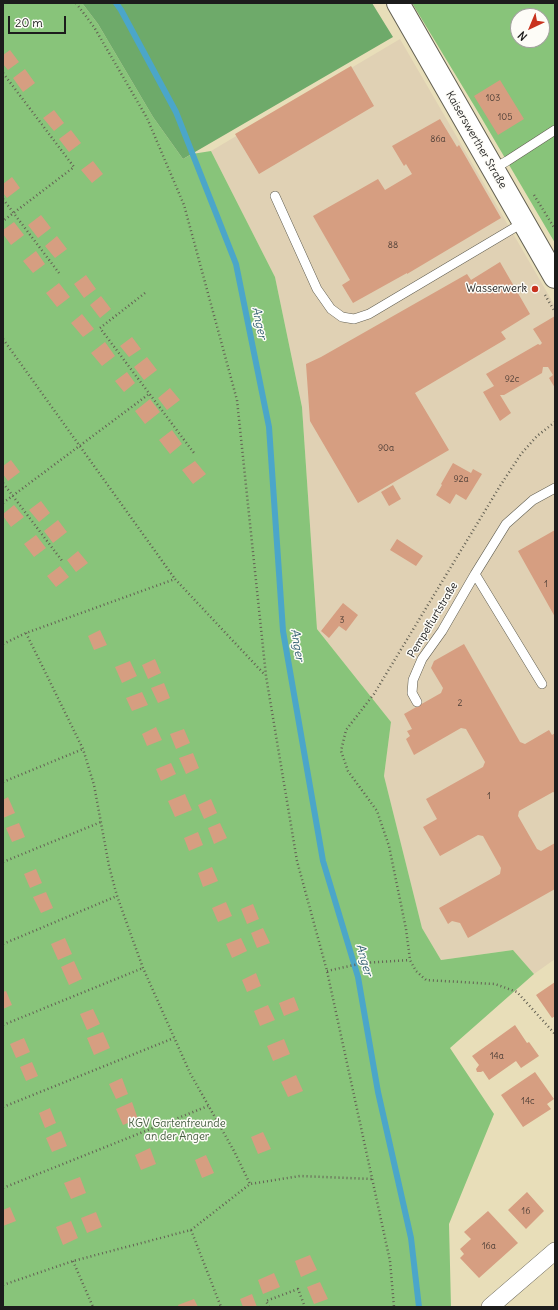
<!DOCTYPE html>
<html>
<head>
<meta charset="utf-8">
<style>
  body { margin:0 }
  #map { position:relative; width:558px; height:1310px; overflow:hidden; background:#e8deb9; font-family:Delius,sans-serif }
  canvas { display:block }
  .frame { position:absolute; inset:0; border:4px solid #1c1c1c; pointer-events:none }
  .north { position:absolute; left:510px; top:8px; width:40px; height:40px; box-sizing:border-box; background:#fdfcf7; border:1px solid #a3a29f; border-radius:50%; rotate:224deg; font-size:11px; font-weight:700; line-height:16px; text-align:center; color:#1c1c1c }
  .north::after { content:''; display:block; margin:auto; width:14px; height:18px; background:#c8321e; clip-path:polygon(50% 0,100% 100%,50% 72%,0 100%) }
  .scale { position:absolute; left:8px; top:16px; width:58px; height:18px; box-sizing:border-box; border:2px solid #1c1c1c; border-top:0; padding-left:5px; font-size:12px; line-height:14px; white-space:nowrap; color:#1c1c1c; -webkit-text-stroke:3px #fdfcf7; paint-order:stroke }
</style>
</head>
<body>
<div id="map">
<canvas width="558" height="1310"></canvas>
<div class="frame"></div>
<div class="north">N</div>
<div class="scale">20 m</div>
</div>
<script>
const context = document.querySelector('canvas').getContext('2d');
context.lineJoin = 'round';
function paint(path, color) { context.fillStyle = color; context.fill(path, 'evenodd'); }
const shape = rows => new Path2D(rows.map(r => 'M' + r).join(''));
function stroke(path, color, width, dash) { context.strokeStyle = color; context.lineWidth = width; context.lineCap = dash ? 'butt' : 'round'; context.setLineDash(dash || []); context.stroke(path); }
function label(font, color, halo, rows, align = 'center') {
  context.font = font + ' Delius,sans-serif'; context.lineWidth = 3; context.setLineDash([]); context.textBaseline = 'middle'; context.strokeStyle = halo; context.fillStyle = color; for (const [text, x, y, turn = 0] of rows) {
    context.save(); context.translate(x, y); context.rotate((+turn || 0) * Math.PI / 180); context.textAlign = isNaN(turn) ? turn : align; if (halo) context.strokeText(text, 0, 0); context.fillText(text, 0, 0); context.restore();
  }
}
paint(shape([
  [400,39,555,306,555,959,534,974,513,950,441,960,422,928,384,776,391,722,317,629,302,407,275,277,211,151]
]), '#e0d1b4');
paint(shape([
  [3,3,82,3,98,24,153,117,183,159,192,154,211,151,275,277,302,407,317,629,391,722,384,776,422,928,441,960,513,950,534,974,450,1048,494,1114,449,1224,451,1307,3,1307],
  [412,3,555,3,555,243,475,107],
  [518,16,542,16,542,40,518,40]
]), '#88c47a');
paint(shape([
  [82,3,372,3,393,37,183,159,153,117,98,24]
]), '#6eaa6a');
stroke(shape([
  [116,3,121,10,176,112,236,264,269,427,283,631,323,861,358,977,378,1092,411,1238,419,1307]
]), '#4ba6c9', 6);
paint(shape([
  [10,50,19,62,8,70,3,64,3,55],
  [351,66,374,106,259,174,235,134],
  [25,69,35,83,23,92,13,78],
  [500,80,524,119,498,135,474,96],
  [54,110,64,123,54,131,43,118],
  [440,119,457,147,459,145,501,218,407,274,407,273,353,303,342,285,350,280,313,216,378,179,385,190,412,174,406,164,404,166,392,146],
  [71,130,81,143,69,152,59,139],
  [93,161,103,174,92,183,81,170],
  [12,177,20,188,7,198,3,193,3,184],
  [41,215,51,228,38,238,28,225],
  [14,222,24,235,11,245,3,234,3,230],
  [57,236,67,249,55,258,45,246],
  [36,251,45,264,33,273,23,261],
  [500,262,530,314,501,332,506,339,415,393,449,450,358,503,310,421,306,364,321,357,467,274,471,280],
  [86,275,96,289,84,298,74,284],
  [59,283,70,297,57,307,46,293],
  [101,296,111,309,100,318,90,305],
  [82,314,94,329,83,337,71,323],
  [555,316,555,388,549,378,553,375,548,367,543,367,542,373,504,395,500,395,511,413,500,421,483,392,494,386,486,374,538,344,540,345,542,343,533,329],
  [132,337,141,349,129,357,120,346],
  [105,342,115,356,102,366,91,353],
  [147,357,157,370,144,380,134,367],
  [127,372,135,383,124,392,115,381],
  [170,388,180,400,167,410,158,398],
  [150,399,160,412,145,424,135,411],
  [172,430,182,444,170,454,159,440],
  [11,460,20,472,8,481,3,474,3,466],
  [195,461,206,474,193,484,182,470],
  [453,463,471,473,473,469,482,474,466,500,456,494,450,504,436,495,442,485,441,484],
  [393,485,401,499,389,506,381,492],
  [41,501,50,513,39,522,29,510],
  [14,505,24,517,11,527,3,516,3,514],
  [58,520,67,532,53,543,44,531],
  [555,530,555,617,518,551],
  [36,535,46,548,34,557,24,544],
  [397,539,423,556,416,566,390,550],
  [78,551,88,563,76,572,67,560],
  [60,566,69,577,56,587,47,576],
  [343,603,358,615,346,631,339,626,329,638,321,631],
  [100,630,107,645,94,650,88,636],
  [464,644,520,742,525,744,549,730,552,735,555,733,555,793,553,792,519,811,518,816,537,849,541,851,555,843,555,889,468,938,460,923,452,921,448,924,439,908,500,874,501,868,483,836,478,835,440,856,423,827,437,819,426,799,483,767,485,762,466,729,461,728,414,755,406,739,410,736,407,731,412,729,404,714,441,693,443,688,431,668,434,661],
  [155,659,161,673,148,679,142,665],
  [130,661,137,676,122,683,115,667],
  [164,683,170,698,158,703,151,688],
  [142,692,148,705,132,711,126,698],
  [156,727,162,740,147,746,142,734],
  [184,729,190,743,176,749,170,734],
  [193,753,199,768,186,774,179,758],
  [171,763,176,774,161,781,156,769],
  [185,794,192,810,175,817,168,801],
  [8,797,15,813,3,818,3,800],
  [211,799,217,813,204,819,198,805],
  [19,823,25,837,12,842,6,828],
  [220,823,227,838,214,844,208,828],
  [198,832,203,845,189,851,184,838],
  [212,867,218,881,203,887,198,873],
  [36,869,42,883,30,888,24,874],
  [46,892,53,908,41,913,33,897],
  [226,902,232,916,218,922,212,908],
  [253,904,259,919,247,924,241,909],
  [263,928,270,943,257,948,251,933],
  [65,938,72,954,58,960,51,944],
  [241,938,247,951,232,958,226,944],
  [74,961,82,979,69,985,61,967],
  [256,973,261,986,247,992,242,980],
  [555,982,555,1016,552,1018,536,995],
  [6,991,12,1005,3,1009,3,992],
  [294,997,299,1010,284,1016,279,1003],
  [268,1005,275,1020,260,1026,254,1011],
  [93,1009,100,1024,87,1030,80,1014],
  [515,1025,527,1043,529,1042,539,1056,521,1068,516,1061,489,1080,483,1071,481,1072,477,1072,476,1069,479,1065,472,1056],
  [103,1032,110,1048,94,1055,87,1038],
  [24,1038,30,1052,16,1058,10,1044],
  [284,1039,290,1054,273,1061,267,1046],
  [32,1062,38,1076,26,1081,20,1067],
  [535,1072,554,1099,547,1104,551,1109,523,1127,501,1095],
  [296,1075,303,1091,288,1097,281,1082],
  [122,1078,128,1094,116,1099,109,1084],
  [132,1102,138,1119,123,1125,116,1109],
  [50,1108,56,1123,45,1128,39,1113],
  [61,1131,67,1146,52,1152,46,1138],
  [263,1132,271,1149,258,1154,251,1137],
  [150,1148,156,1164,141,1170,135,1155],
  [206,1155,214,1173,202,1178,195,1160],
  [80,1177,86,1193,71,1199,64,1183],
  [527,1192,544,1211,526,1229,508,1210],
  [10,1207,16,1221,3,1226,3,1210],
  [488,1211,518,1243,479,1278,460,1258,464,1254,460,1249,471,1239,464,1232],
  [96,1212,102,1227,87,1233,81,1218],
  [71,1221,78,1238,63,1245,56,1227],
  [310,1255,317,1270,301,1277,295,1261],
  [274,1273,280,1287,263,1294,258,1280],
  [320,1282,328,1299,314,1304,307,1287],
  [252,1294,257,1307,243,1307,240,1299],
  [194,1299,198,1307,179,1307,178,1305]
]), '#d69e81');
const lane = shape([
  [493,169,507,161,555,130],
  [275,196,317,289,331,309,342,317,354,319,369,314,524,222],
  [542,684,475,574,506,524,533,500,555,488],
  [417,702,412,693,413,680,422,659,442,631,475,574]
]);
const street = shape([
  [490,1307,555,1251]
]);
const secondary = shape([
  [398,3,555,277]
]);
stroke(lane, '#636053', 10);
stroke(street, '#636053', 18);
stroke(secondary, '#636053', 24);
stroke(shape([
  [76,3,94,27,147,118,184,205,237,400,266,676,297,861,327,971,390,1261,394,1307],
  [3,73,74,167,3,221],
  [534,195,555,229],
  [3,199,59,273],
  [145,293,100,328,194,453],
  [545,295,555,312],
  [3,339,175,579],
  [555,422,537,436,521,454,500,486,374,694,346,730,341,751,348,771,377,811,389,846,406,929,410,960,416,971,426,980,495,984,517,992,555,1034],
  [3,483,63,562],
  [3,503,149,394],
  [26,633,83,749,94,785,109,866,117,896,143,968,190,1073,234,1151,250,1184],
  [3,644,26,633,175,579,265,675],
  [3,782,83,749],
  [3,862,101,822],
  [3,944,117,896],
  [327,971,363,963,410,960],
  [3,1025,143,968],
  [3,1107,174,1038],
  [3,1188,208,1106],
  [191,1230,221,1307],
  [73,1261,93,1307],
  [3,1285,73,1261,191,1230,250,1184,300,1176,372,1179],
  [269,1307,266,1301,298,1289,305,1307]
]), '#636053', 2.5, [1, 3]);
stroke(lane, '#fff', 9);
stroke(street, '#fff', 17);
stroke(secondary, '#fff', 22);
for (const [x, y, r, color] of [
  [535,289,4,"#c8321e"]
]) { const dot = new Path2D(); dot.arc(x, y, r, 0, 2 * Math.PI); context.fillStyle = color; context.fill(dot); stroke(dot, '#fdfcf7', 1.5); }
label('9px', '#4a3c35', null, [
  ["103",493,98],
  ["105",505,117],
  ["86a",438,139],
  ["88",393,245],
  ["92c",512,379],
  ["90a",386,448],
  ["92a",461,479],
  ["1",546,584],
  ["3",342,620],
  ["2",460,703],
  ["1",489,796],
  ["14a",497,1056],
  ["14c",528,1101],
  ["16",526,1211],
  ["16a",489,1246]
]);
label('11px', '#1c1c1c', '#fdfcf7', [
  ["Kaiserswerther Straße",476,140,60],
  ["Pempelfurtstraße",433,620,-59]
]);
label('11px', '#1c1c1c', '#fdfcf7', [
  ["Wasserwerk",527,289]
], 'right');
label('11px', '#475f42', '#fdfcf7', [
  ["KGV Gartenfreunde",177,1124],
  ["an der Anger",177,1137]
]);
label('italic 12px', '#346172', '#fdfcf7', [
  ["Anger",259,323,78],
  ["Anger",297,645,81],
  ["Anger",364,960,74]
]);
</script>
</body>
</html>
